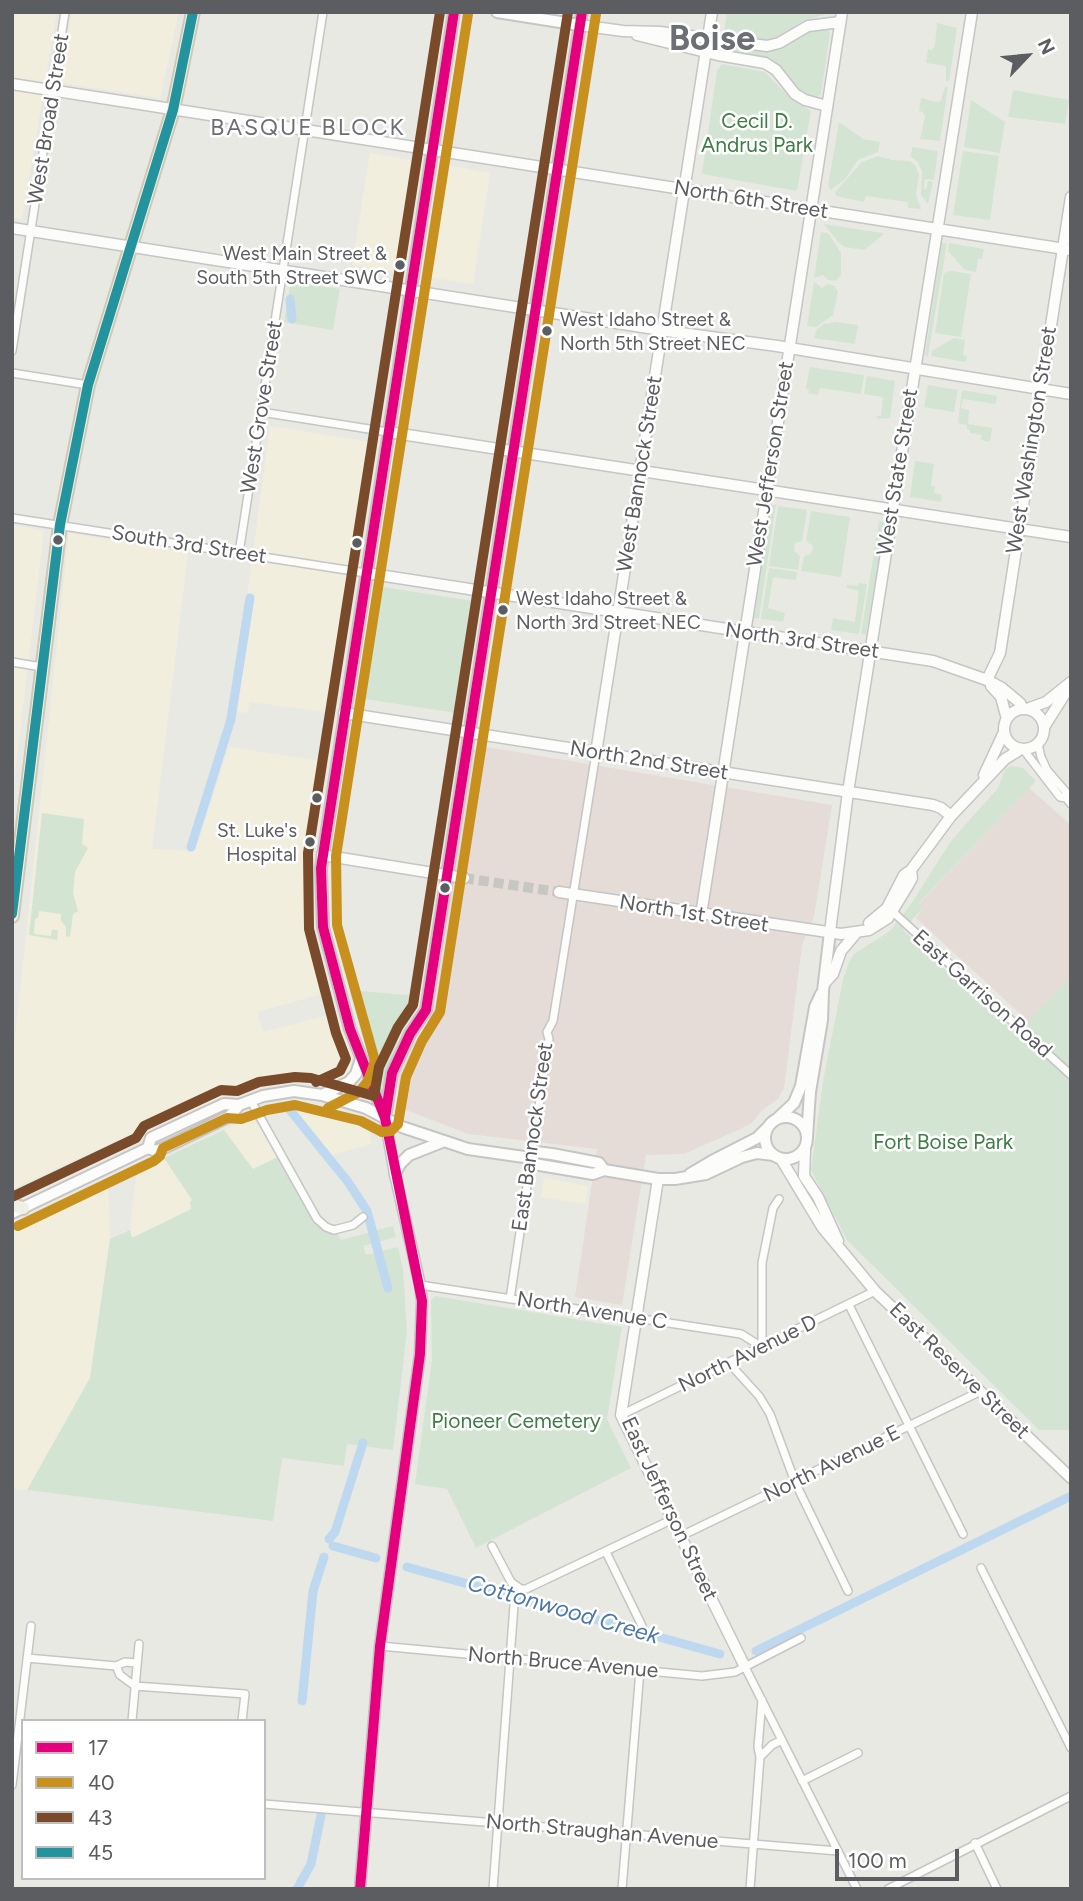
<!DOCTYPE html>
<html>
<head>
<meta charset="utf-8">
<style>
  body { margin:0 }
  #map { position:relative; width:1083px; height:1901px; overflow:hidden; background:#e9e9e4; font-family:Figtree,sans-serif }
  canvas { display:block }
  .frame { position:absolute; inset:0; border:14px solid #5b5d61; pointer-events:none }
  .legend { position:absolute; left:21px; top:1719px; width:245px; height:161px; box-sizing:border-box; background:#fff; border:2px solid #bdbec0; margin:0; padding:9px 12px; list-style:none; font-size:21px; color:#5b5d61 }
  .legend li { display:flex; align-items:center; gap:14px; height:35px }
  .legend b { width:35px; border:2px solid #bdbec0 }
  .north { position:absolute; left:992px; top:21px; width:70px; height:70px; -webkit-text-stroke:5px #fff; paint-order:stroke; rotate:64deg; font-size:19px; font-weight:700; line-height:28px; text-align:center; color:#5b5d61 }
  .north::after { content:''; display:block; margin:auto; width:24px; height:32px; background:#5b5d61; clip-path:polygon(50% 0,100% 100%,50% 72%,0 100%) }
  .scale { position:absolute; left:835px; top:1849px; width:124px; height:32px; box-sizing:border-box; border:4px solid #5b5d61; border-top:0; padding-left:9px; font-size:21px; line-height:24px; white-space:nowrap; color:#5b5d61; -webkit-text-stroke:5px #fff; paint-order:stroke }
</style>
</head>
<body>
<div id="map">
<canvas width="1083" height="1901"></canvas>
<div class="frame"></div>
<ul class="legend">
<li><b style="height:9px;background:#e5007d"></b>17</li>
<li><b style="height:9px;background:#c8901d"></b>40</li>
<li><b style="height:9px;background:#7a4b2a"></b>43</li>
<li><b style="height:9px;background:#23939d"></b>45</li>
</ul>
<div class="north">N</div>
<div class="scale">100 m</div>
</div>
<script>
const context = document.querySelector('canvas').getContext('2d');
context.lineJoin = 'round';
function paint(path, color) { context.fillStyle = color; context.fill(path, 'evenodd'); }
const shape = rows => new Path2D(rows.map(r => 'M' + r).join(''));
function stroke(path, color, width, dash) { context.strokeStyle = color; context.lineWidth = width; context.lineCap = dash ? 'butt' : 'round'; context.setLineDash(dash || []); context.stroke(path); }
function label(font, color, halo, rows, align = 'center') {
  context.font = font + ' Figtree,sans-serif'; context.lineWidth = 5; context.setLineDash([]); context.textBaseline = 'middle'; context.strokeStyle = halo; context.fillStyle = color; for (const [text, x, y, turn = 0] of rows) {
    context.save(); context.translate(x, y); context.rotate((+turn || 0) * Math.PI / 180); context.textAlign = isNaN(turn) ? turn : align; if (halo) context.strokeText(text, 0, 0); context.fillText(text, 0, 0); context.restore();
  }
}
paint(shape([
  [12,12,57,12,22,219,12,217],
  [72,12,179,12,160,98,61,83],
  [370,153,415,161,398,272,352,265],
  [445,165,490,173,473,284,427,277],
  [270,426,371,442,328,712,250,702,247,713,232,710],
  [12,525,44,531,12,798],
  [69,533,188,553,152,849,195,851,229,747,321,761,308,848,312,927,329,992,257,1012,263,1032,336,1013,352,1057,352,1066,347,1074,341,1077,288,1077,250,1084,123,1140,118,1140,12,1189,12,1066],
  [290,1108,321,1109,343,1114,367,1125,372,1144,330,1155],
  [253,1117,278,1157,253,1169,224,1130],
  [164,1158,193,1200,191,1210,132,1238,130,1230,137,1170],
  [544,1178,588,1186,585,1204,541,1197],
  [108,1186,110,1239,90,1378,27,1490,12,1488,12,1233]
]), '#f2eede');
paint(shape([
  [481,746,832,805,814,916,802,945,784,1088,778,1099,762,1110,752,1123,740,1129,684,1154,646,1155,622,1305,575,1297,597,1149,468,1134,401,1108,398,1093,399,1075,405,1056,427,1024,435,1004,471,751],
  [1029,788,1071,825,1071,977,1028,1021,916,918,923,908,919,904]
]), '#e5dbd7');
paint(shape([
  [727,12,826,12,824,15,805,20,777,37,767,40,724,33],
  [937,23,957,28,949,81,946,81,946,66,926,63,928,49,932,50,935,45],
  [827,28,830,33,821,94,814,99,801,94,778,69,722,52,721,49,726,44,772,50,807,30],
  [722,64,765,72,791,99,811,111,797,191,702,174,717,71],
  [945,87,948,87,940,141,920,139,925,117,923,112,919,111,921,98,936,102,941,101],
  [1013,90,1069,100,1065,124,1008,117],
  [971,100,1005,122,1000,153,964,147],
  [839,122,863,139,880,142,878,152,858,160,845,179,831,190,828,186],
  [912,147,938,151,934,180,925,179,924,189,926,189,928,181,933,182,928,204,921,195,922,171,918,162,911,157],
  [963,151,999,156,990,220,953,215],
  [878,156,892,160,909,161,915,165,919,175,916,195,921,209,908,208,908,202,866,196,864,202,836,196,835,192,862,162],
  [824,224,882,233,884,234,864,250,845,247,839,243],
  [821,232,829,234,841,253,841,275,836,281,828,280,823,275,814,278],
  [942,243,947,243,928,356,925,355],
  [949,243,984,249,982,259,978,259,976,272,965,270,948,251],
  [951,271,971,274,961,337,935,333,944,273],
  [291,281,340,289,333,330,284,322],
  [814,282,822,288,828,284,835,286,838,292,833,315,816,327,807,326],
  [836,322,858,325,855,344,814,338,817,329,824,324],
  [954,338,965,340,963,355,967,356,966,362,931,356,932,351],
  [810,367,864,375,861,394,820,388,818,395,808,393,809,389,806,388],
  [867,376,895,381,890,418,877,419,877,416,881,416,883,397,864,394],
  [928,385,958,390,954,412,924,407],
  [962,390,997,396,996,404,963,399,961,408,969,410,968,424,992,428,990,442,981,440,982,435,970,433,970,430,967,429,967,425,958,423],
  [915,461,934,464,931,486,935,487,934,493,942,495,941,502,910,497],
  [772,505,776,505,759,618,754,618],
  [778,506,807,510,802,541,795,543,794,551,800,556,798,570,769,566],
  [811,511,850,517,841,577,801,571,804,556,811,554,813,546,806,541],
  [879,521,885,522,866,635,861,634],
  [769,568,797,572,796,580,773,577,768,608,785,613,783,622,761,619],
  [859,583,867,584,859,634,831,630,833,618,855,622,859,591,847,588,847,585,858,586],
  [377,586,473,601,456,713,359,698],
  [1011,766,1023,768,1036,781,919,903,923,908,903,930,978,1001,1016,1033,1071,977,1071,1430,1039,1430,847,1240,811,1170,823,1081,843,980,849,962,854,954,890,931,911,904,951,841,998,788,1005,769],
  [42,813,84,819,82,844,88,848,75,872,73,893,78,911,73,914,70,937,66,936,66,927,61,921,61,914,39,911,38,918,35,919,34,934,51,936,52,930,58,930,57,940,29,935],
  [349,990,418,996,414,1012,398,1039,383,1086,378,1086],
  [224,1130,253,1169,278,1157,327,1229,333,1227,341,1240,393,1226,396,1237,363,1246,366,1255,398,1247,403,1270,407,1331,393,1450,347,1444,344,1466,282,1458,273,1521,27,1490,90,1378,110,1239,130,1230,132,1238,191,1209,190,1202,192,1200,164,1158],
  [435,1296,622,1327,607,1419,631,1468,476,1548,447,1489,415,1484,432,1360,431,1300]
]), '#d3e4d2');
stroke(shape([
  [290,299,292,319],
  [191,847,231,719,250,598],
  [290,1110,348,1182,367,1211,388,1288],
  [329,1539,335,1532,363,1443],
  [333,1546,376,1558],
  [407,1567,720,1654],
  [756,1651,1071,1496],
  [302,1701,313,1591,324,1557],
  [297,1889,311,1864,321,1815]
]), '#bdd8ef', 9);
stroke(shape([
  [464,878,559,892]
]), '#c6c6c3', 10, [10, 5]);
const minor = shape([
  [12,351,65,12],
  [12,373,88,385],
  [261,412,388,432],
  [12,518,366,573],
  [239,553,323,12],
  [12,662,42,667],
  [1038,744,1041,757,1047,770,1066,792,1066,798,1071,804],
  [1023,749,1060,797,1066,798],
  [893,912,1071,1075],
  [251,1101,317,1219,326,1227,334,1230,353,1225,363,1217],
  [420,1285,741,1334,762,1347],
  [510,1299,549,1039,547,1032,553,1021,596,753],
  [849,1305,963,1534],
  [762,1347,762,1263,773,1208,779,1199],
  [729,1363,759,1396,770,1414,795,1482,848,1591],
  [621,1415,875,1291],
  [681,1536,981,1391],
  [492,1546,511,1582,521,1589,526,1589,673,1519],
  [606,1552,642,1626],
  [981,1568,1071,1748],
  [380,1646,702,1676,735,1672,801,1638],
  [27,1658,116,1666],
  [137,1663,125,1662,116,1666,120,1675,135,1686,245,1694,242,1721],
  [745,1667,857,1889],
  [762,1700,758,1747,760,1757,772,1745,782,1740],
  [132,1721,139,1644],
  [802,1781,858,1753],
  [12,1785,31,1626],
  [264,1804,838,1851],
  [975,1843,997,1889],
  [493,1889,514,1605],
  [622,1889,640,1670],
  [750,1889,760,1757],
  [888,1889,1071,1796]
]);
const tertiary = shape([
  [579,25,623,31,660,32,767,46,779,43,808,26,840,22],
  [637,35,718,55,765,63,776,70,795,94,805,100,827,106],
  [12,84,1071,250],
  [12,228,674,332,777,346,1071,394],
  [388,432,1071,537],
  [366,573,933,661,987,680,1002,688,1020,703,1023,709],
  [987,680,1000,653,1071,197],
  [991,686,1001,697,1007,719],
  [1027,709,1046,702,1071,682],
  '1004 729a20 20 0 1 1 40 0a20 20 0 1 1-40 0Z',
  [344,713,933,805,941,808,951,816],
  [1044,727,1068,689],
  [596,753,712,12],
  [984,775,1004,732],
  [322,855,464,878],
  [559,892,841,934,869,930,888,918,907,887,912,878,911,870],
  [701,915,842,12],
  [869,923,887,908,904,875,911,870,951,816,1005,759,1021,749],
  [830,932,848,792,972,12],
  [824,984,833,974,841,951,857,932],
  [805,1149,804,1176,818,1197,838,1241],
  [781,1159,822,1227,875,1291,1071,1478],
  [658,1179,621,1415,745,1667],
  [360,1889,380,1646,420,1354,422,1301,420,1285,395,1174,385,1118]
]);
const secondary = shape([
  [497,12,579,25],
  [322,1095,349,1082,356,1074,361,1059],
  [384,1115,350,1029,323,927,321,868,454,12],
  '765 1138a21 21 0 1 1 42 0a21 21 0 1 1-42 0Z',
  [385,1118,392,1073,410,1034,426,1010,582,12],
  [778,1118,794,1103,801,1086,815,1007,821,994],
  [807,1137,810,1092,822,1020,823,991,830,932],
  [148,1148,151,1138,183,1123,224,1104,239,1105],
  [604,1170,658,1179,675,1179,706,1174,742,1157,757,1153,773,1155],
  [395,1174,400,1164,409,1155,442,1142],
  [690,1174,712,1161,757,1138,766,1129],
  [12,1213,148,1148,156,1151,166,1147,230,1116,239,1105,263,1096,294,1091,322,1095,366,1108,402,1127,468,1149,531,1158,534,1164,593,1174,604,1170,599,1163,552,1154,536,1152,531,1158]
]);
const primary = shape([
  [12,916,60,525,88,385,173,110,193,12],
  [12,1205,23,1208]
]);
stroke(minor, '#c5c5c5', 10);
stroke(tertiary, '#c5c5c5', 13);
stroke(secondary, '#c5c5c5', 14);
stroke(primary, '#cec9b5', 16);
stroke(minor, '#fcfcfb', 7);
stroke(tertiary, '#fcfcfb', 10);
stroke(secondary, '#fcfcfb', 10);
stroke(primary, '#f1f0e7', 12);
stroke(shape([
  [385,1118,392,1073,410,1034,426,1010,582,12],
  [360,1889,380,1646,420,1354,422,1301,385,1118,350,1029,323,927,321,868,454,12]
]), '#e5007d', 10);
stroke(shape([
  [328,1108,359,1092,368,1081,375,1061,337,925,336,856,468,14],
  [18,1226,154,1161,160,1156,163,1148,227,1118,241,1119,267,1110,295,1105,361,1121,382,1132,391,1131,398,1124,406,1077,422,1041,440,1012,596,14]
]), '#c8901d', 10);
stroke(shape([
  [316,1082,340,1071,346,1059,336,1033,309,929,308,853,440,12],
  [12,1197,136,1138,144,1126,221,1090,237,1091,259,1082,295,1077,311,1078,374,1096,379,1067,398,1027,413,1005,568,12]
]), '#7a4b2a', 10);
stroke(shape([
  [12,914,60,525,88,385,173,110,193,12]
]), '#23939d', 10);
for (const [x, y, r, color] of [
  [400,265,6,"#5b5d61"],
  [547,331,6,"#5b5d61"],
  [58,540,6,"#5b5d61"],
  [357,543,6,"#5b5d61"],
  [503,610,6,"#5b5d61"],
  [317,798,6,"#5b5d61"],
  [310,842,6,"#5b5d61"],
  [445,888,6,"#5b5d61"]
]) { const dot = new Path2D(); dot.arc(x, y, r, 0, 2 * Math.PI); context.fillStyle = color; context.fill(dot); stroke(dot, '#fff', 2.5); }
label('19px', '#5b5d61', '#fff', [
  ["West Main Street &",387,254],
  ["South 5th Street SWC",387,278],
  ["West Idaho Street &",560,320,"left"],
  ["North 5th Street NEC",560,344,"left"],
  ["West Idaho Street &",516,599,"left"],
  ["North 3rd Street NEC",516,623,"left"],
  ["St. Luke's",297,831],
  ["Hospital",297,855]
], 'right');
label('21px', '#5b5d61', '#fff', [
  ["West Broad Street",49,119,-81],
  ["North 6th Street",751,200,9],
  ["West Grove Street",262,407,-81],
  ["West Washington Street",1032,440,-81],
  ["West Jefferson Street",771,464,-81],
  ["West State Street",898,472,-81],
  ["West Bannock Street",640,474,-81],
  ["South 3rd Street",189,545,9],
  ["North 3rd Street",802,641,8],
  ["North 2nd Street",649,761,9],
  ["North 1st Street",694,914,9],
  ["East Garrison Road",982,994,42],
  ["East Bannock Street",533,1137,-82],
  ["North Avenue C",592,1311,9],
  ["North Avenue D",748,1354,-26],
  ["East Reserve Street",959,1371,44],
  ["North Avenue E",832,1464,-26],
  ["East Jefferson Street",669,1509,65],
  ["North Bruce Avenue",563,1663,5],
  ["North Straughan Avenue",602,1832,5]
]);
label('21px', '#3e7d44', '#fff', [
  ["Cecil D.",757,122],
  ["Andrus Park",757,146],
  ["Fort Boise Park",943,1143],
  ["Pioneer Cemetery",516,1422]
]);
context.letterSpacing = '2px';
label('23px', '#6c6f73', '#fff', [
  ["BASQUE BLOCK",308,128]
]);
context.letterSpacing = '0px';
label('italic 23px', '#4d76ac', '#fff', [
  ["Cottonwood Creek",563,1610,16]
]);
label('bold 35px', '#6c6f73', '#fff', [
  ["Boise",712,40]
]);
</script>
</body>
</html>
